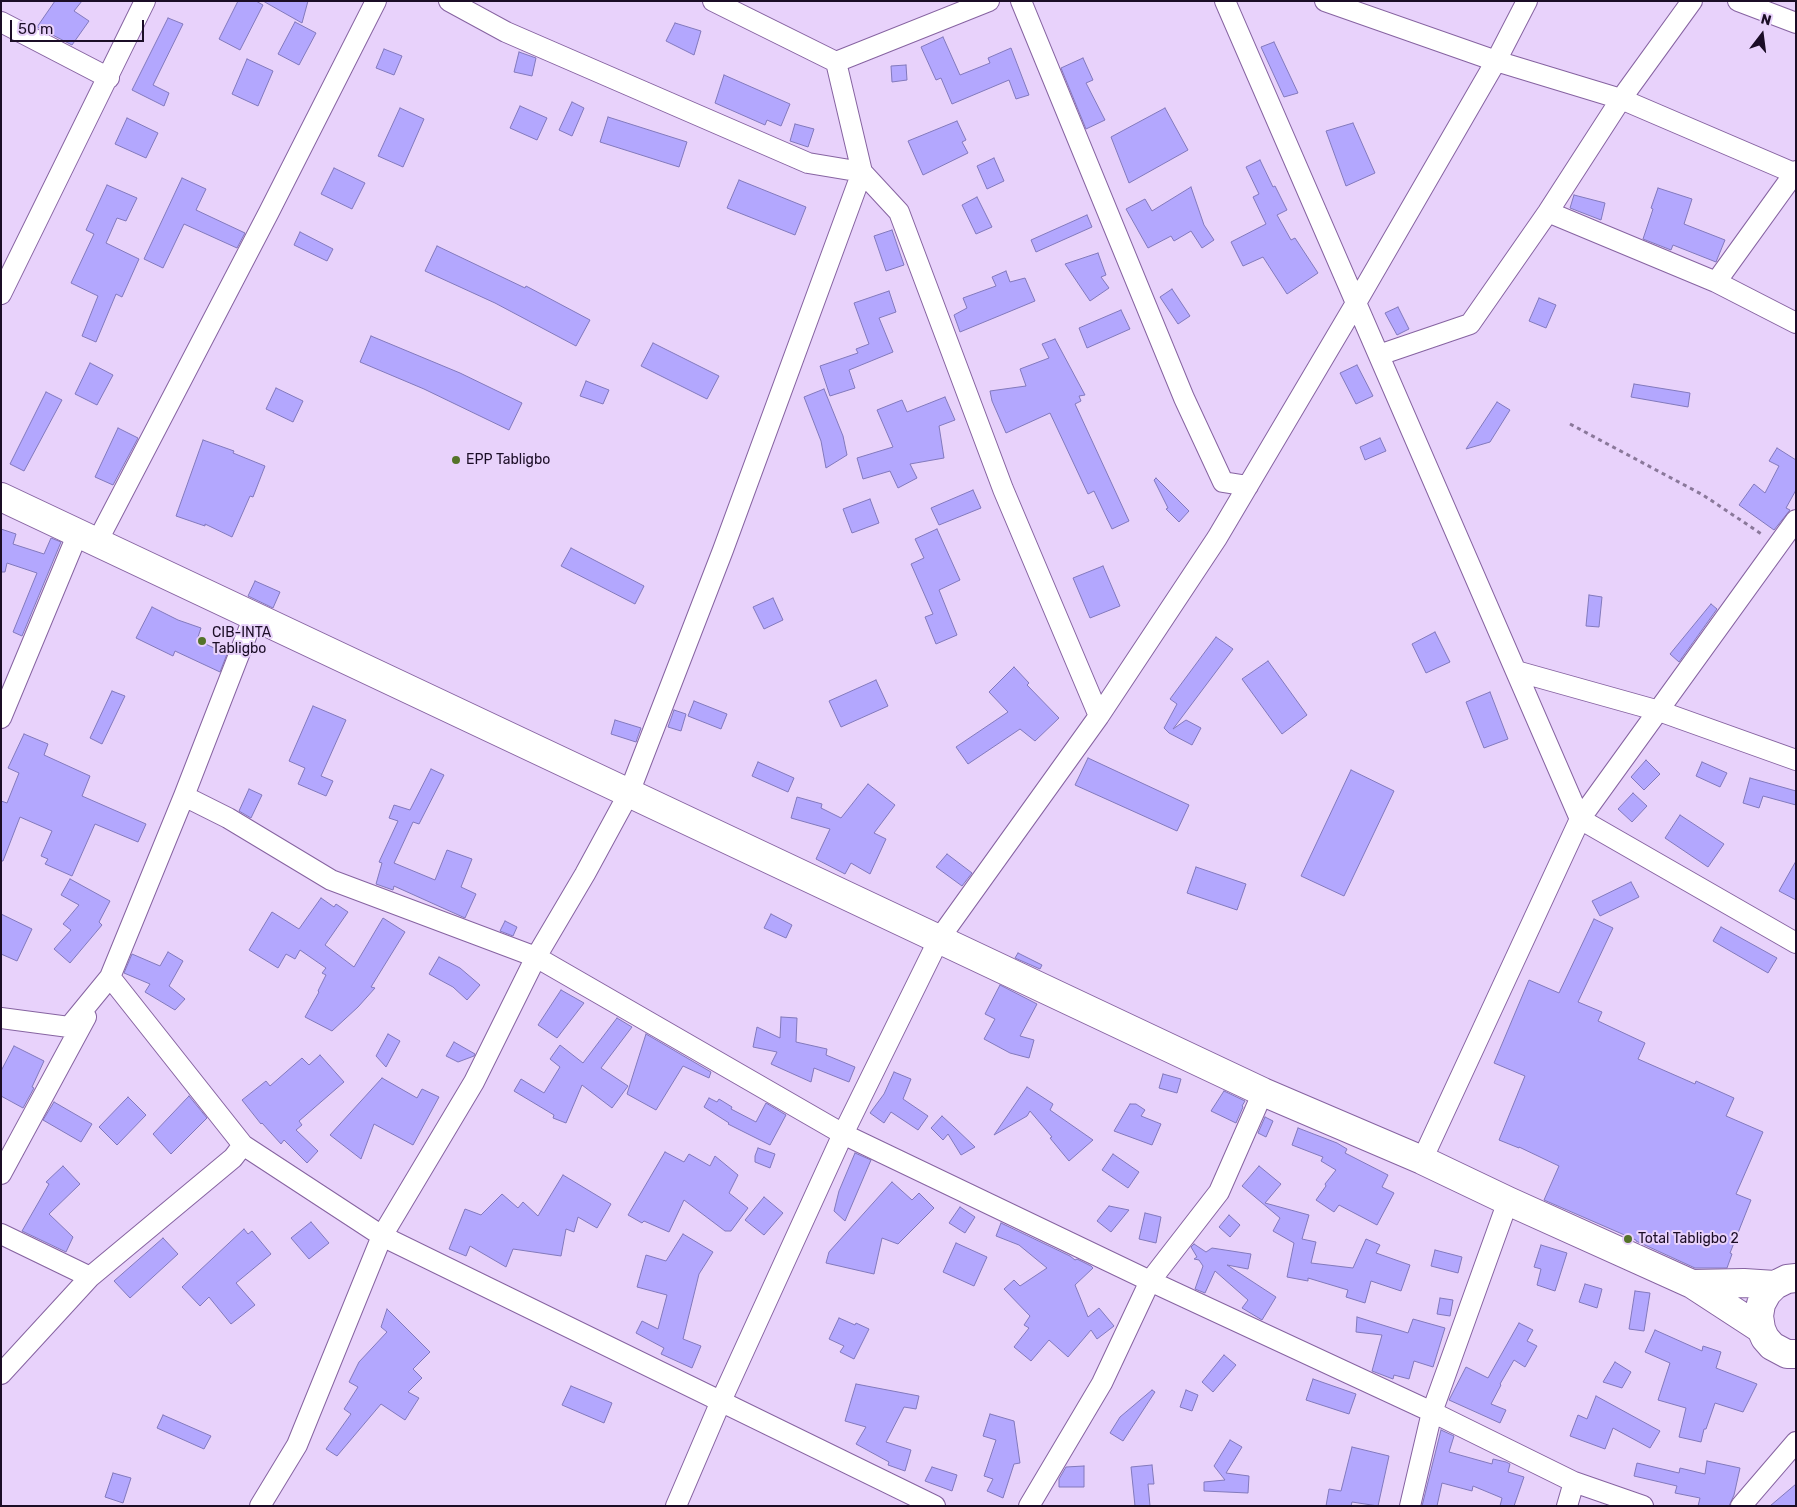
<!DOCTYPE html>
<html>
<head>
<meta charset="utf-8">
<style>
  body { margin:0 }
  #map { position:relative; width:1797px; height:1507px; overflow:hidden; background:#e8d2fb; font-family:Rubik,sans-serif }
  canvas { display:block }
  .frame { position:absolute; inset:0; border:2px solid #1b0d26; pointer-events:none }
  .north { position:absolute; left:1737px; top:10px; width:50px; height:50px; -webkit-text-stroke:4px #e8d2fb; paint-order:stroke; rotate:15deg; font-size:14px; font-weight:700; line-height:20px; text-align:center; color:#1b0d26 }
  .north::after { content:''; display:block; margin:auto; width:18px; height:22px; background:#1b0d26; clip-path:polygon(50% 0,100% 100%,50% 72%,0 100%) }
  .scale { position:absolute; left:10px; top:20px; width:134px; height:22px; box-sizing:border-box; border:2px solid #1b0d26; border-top:0; padding-left:6px; font-size:15px; line-height:18px; white-space:nowrap; color:#1b0d26; -webkit-text-stroke:4px #e8d2fb; paint-order:stroke }
</style>
</head>
<body>
<div id="map">
<canvas width="1797" height="1507"></canvas>
<div class="frame"></div>
<div class="north">N</div>
<div class="scale">50 m</div>
</div>
<script>
const context = document.querySelector('canvas').getContext('2d');
context.lineJoin = 'round';
function paint(path, color) { context.fillStyle = color; context.fill(path, 'evenodd'); }
const shape = rows => new Path2D(rows.map(r => 'M' + r).join(''));
function stroke(path, color, width, dash) { context.strokeStyle = color; context.lineWidth = width; context.lineCap = dash ? 'butt' : 'round'; context.setLineDash(dash || []); context.stroke(path); }
function label(font, color, halo, rows, align = 'center') {
  context.font = font + ' Rubik,sans-serif'; context.lineWidth = 4; context.setLineDash([]); context.textBaseline = 'middle'; context.strokeStyle = halo; context.fillStyle = color; for (const [text, x, y, turn = 0] of rows) {
    context.save(); context.translate(x, y); context.rotate((+turn || 0) * Math.PI / 180); context.textAlign = isNaN(turn) ? turn : align; if (halo) context.strokeText(text, 0, 0); context.fillText(text, 0, 0); context.restore();
  }
}
const building = shape([
  [55,1,82,1,74,11,89,21,72,45,37,27,55,1],
  [238,1,256,1,263,5,240,50,219,39,238,1],
  [263,1,308,1,302,23,263,1],
  [168,18,183,24,153,85,169,93,164,106,132,90,168,18],
  [295,22,316,33,299,65,278,54,295,22],
  [675,23,701,31,694,55,666,41,675,23],
  [943,37,960,75,990,63,988,58,1011,48,1029,95,1016,99,1009,80,952,104,941,78,936,80,921,47,943,37],
  [1274,42,1298,93,1284,97,1261,47,1274,42],
  [384,49,402,56,394,75,376,68,384,49],
  [519,52,536,58,532,76,514,72,519,52],
  [1083,58,1093,80,1086,83,1105,120,1086,129,1061,68,1083,58],
  [247,59,273,71,258,106,232,94,247,59],
  [906,65,907,80,892,82,891,66,906,65],
  [724,75,790,104,781,126,767,120,765,125,715,103,724,75],
  [572,102,584,108,572,136,559,130,572,102],
  [520,106,547,118,537,140,510,128,520,106],
  [400,108,424,119,403,167,378,156,400,108],
  [1165,108,1188,150,1129,183,1111,137,1165,108],
  [608,117,687,142,679,167,600,142,608,117],
  [127,118,158,133,146,158,115,144,127,118],
  [957,121,966,140,962,142,968,153,923,175,908,141,957,121],
  [1353,123,1375,173,1346,186,1326,131,1353,123],
  [795,124,814,129,808,147,790,141,795,124],
  [994,158,1004,181,987,189,977,166,994,158],
  [1260,160,1273,187,1275,186,1287,210,1277,215,1291,240,1295,238,1318,273,1287,294,1263,257,1243,266,1231,242,1266,224,1253,197,1259,194,1246,167,1260,160],
  [334,168,365,183,352,209,321,194,334,168],
  [182,178,206,189,196,210,245,233,237,248,184,224,163,268,144,259,182,178],
  [739,180,806,207,795,235,727,208,739,180],
  [107,185,137,198,126,221,117,218,106,243,139,259,122,297,116,294,96,342,82,336,98,296,71,283,94,234,86,230,107,185],
  [1191,187,1204,225,1214,240,1202,248,1191,231,1174,241,1171,236,1148,248,1126,209,1145,199,1152,211,1191,187],
  [1658,188,1692,199,1684,224,1725,240,1716,262,1673,245,1671,250,1643,239,1653,209,1651,208,1658,188],
  [1574,195,1605,203,1601,220,1570,208,1574,195],
  [977,197,992,227,976,234,962,205,977,197],
  [1087,215,1092,227,1036,252,1031,240,1087,215],
  [892,230,904,265,886,271,874,236,892,230],
  [300,232,333,249,327,261,294,245,300,232],
  [437,246,525,288,526,286,590,320,576,346,495,303,425,271,437,246],
  [1098,253,1106,275,1101,277,1109,288,1090,301,1065,264,1098,253],
  [1006,271,1010,282,1025,278,1035,301,960,332,954,315,967,308,963,298,996,286,992,277,1006,271],
  [1172,289,1190,316,1178,324,1160,297,1172,289],
  [889,291,896,312,879,318,893,352,849,370,855,388,830,396,820,366,858,353,856,349,869,344,854,303,889,291],
  [1539,298,1556,305,1546,328,1529,321,1539,298],
  [1398,307,1409,329,1397,335,1385,313,1398,307],
  [1121,310,1130,329,1087,348,1079,328,1121,310],
  [371,336,460,373,522,403,509,430,424,389,360,362,371,336],
  [1055,339,1085,395,1079,396,1081,401,1075,404,1129,521,1112,529,1094,491,1088,494,1050,413,1006,433,992,401,990,391,1026,386,1020,369,1049,358,1042,344,1055,339],
  [653,343,719,376,707,399,641,366,653,343],
  [90,363,113,375,97,405,75,394,90,363],
  [1357,365,1373,396,1356,404,1340,373,1357,365],
  [586,381,609,390,603,404,580,396,586,381],
  [1634,384,1690,393,1688,407,1631,397,1634,384],
  [276,388,303,401,293,422,266,409,276,388],
  [824,389,843,436,847,455,826,468,821,441,804,397,824,389],
  [46,392,62,400,24,471,10,464,46,392],
  [945,397,955,420,939,426,944,458,910,464,917,478,898,488,890,471,863,479,857,458,893,447,877,410,902,400,907,412,945,397],
  [1497,402,1510,410,1490,442,1466,449,1497,402],
  [118,428,138,438,113,485,95,477,118,428],
  [1380,438,1386,451,1365,460,1360,447,1380,438],
  [203,440,234,451,233,453,265,466,253,497,250,496,232,537,205,524,205,526,176,516,203,440],
  [1777,448,1796,460,1796,490,1786,508,1790,510,1774,530,1739,505,1754,484,1765,493,1779,466,1769,461,1777,448],
  [1156,478,1189,511,1179,522,1166,509,1168,508,1154,480,1156,478],
  [973,490,981,508,939,525,931,508,973,490],
  [870,499,879,523,852,533,843,509,870,499],
  [1,529,16,534,13,544,44,554,51,538,61,542,22,636,13,632,37,573,7,563,5,572,1,572,1,529],
  [937,529,960,580,939,590,957,635,936,644,925,617,933,614,911,564,924,558,915,539,937,529],
  [571,548,644,586,635,604,561,566,571,548],
  [1103,566,1120,606,1090,618,1073,578,1103,566],
  [255,581,280,592,273,608,248,596,255,581],
  [1589,595,1602,597,1599,627,1586,626,1589,595],
  [773,598,783,620,764,629,753,607,773,598],
  [1711,604,1717,609,1679,662,1670,654,1711,604],
  [152,607,178,620,201,628,197,640,227,654,220,672,175,651,173,656,136,638,152,607],
  [1435,632,1450,662,1426,673,1412,644,1435,632],
  [1216,637,1233,649,1173,729,1186,720,1201,728,1192,745,1169,733,1164,728,1177,704,1170,699,1216,637],
  [1268,661,1307,715,1282,734,1242,679,1268,661],
  [1014,667,1029,683,1027,685,1059,718,1035,741,1020,729,968,764,956,747,1008,712,989,692,1014,667],
  [876,680,888,706,841,727,829,701,876,680],
  [112,691,125,696,102,744,90,738,112,691],
  [1490,692,1508,739,1484,748,1466,702,1490,692],
  [694,701,727,714,721,729,688,716,694,701],
  [313,706,346,720,321,776,333,781,326,796,298,784,305,768,289,761,313,706],
  [674,710,686,714,681,731,668,727,674,710],
  [615,720,641,728,636,742,611,734,615,720],
  [24,734,48,744,44,755,90,776,82,796,146,824,138,842,95,824,72,876,45,864,48,859,41,856,52,831,20,817,3,861,1,861,1,801,7,803,19,773,8,768,24,734],
  [1088,758,1189,805,1177,831,1075,785,1088,758],
  [1646,760,1660,774,1644,790,1631,777,1646,760],
  [758,762,794,778,788,792,752,776,758,762],
  [1702,762,1727,773,1720,787,1696,776,1702,762],
  [431,769,444,775,419,824,413,822,394,863,435,880,447,850,472,859,461,887,476,894,465,918,394,886,393,890,376,884,382,863,379,862,398,821,389,818,394,805,410,810,431,769],
  [1351,770,1394,791,1344,896,1301,876,1351,770],
  [1750,778,1796,791,1796,805,1763,796,1759,808,1743,803,1750,778],
  [868,784,895,805,874,833,886,839,870,874,851,863,845,874,816,859,830,829,791,818,797,797,822,804,821,808,841,818,868,784],
  [249,789,262,795,251,818,239,811,249,789],
  [1633,793,1647,806,1632,822,1618,809,1633,793],
  [1680,815,1724,844,1708,867,1665,838,1680,815],
  [947,854,972,873,962,886,936,867,947,854],
  [1796,861,1796,900,1779,891,1796,861],
  [1196,867,1246,884,1237,910,1187,893,1196,867],
  [70,879,110,901,99,922,102,925,70,963,54,949,71,930,63,924,79,905,61,895,70,879],
  [1631,882,1639,897,1600,916,1592,901,1631,882],
  [321,898,334,907,336,904,348,912,325,945,354,967,383,918,405,932,371,987,375,988,358,1007,332,1031,305,1017,319,992,318,991,326,975,322,973,326,968,300,950,295,959,286,954,278,968,249,950,272,912,299,929,321,898],
  [1,914,32,929,17,961,1,954,1,914],
  [771,914,792,925,786,938,764,928,771,914],
  [1594,919,1613,928,1578,1002,1602,1012,1598,1021,1645,1043,1638,1059,1695,1084,1696,1081,1734,1098,1726,1116,1763,1132,1736,1194,1751,1200,1730,1253,1732,1254,1727,1268,1695,1268,1636,1241,1636,1240,1544,1200,1559,1166,1519,1147,1519,1148,1499,1140,1525,1076,1494,1063,1529,980,1559,993,1594,919],
  [505,921,517,927,513,936,500,931,505,921],
  [1721,927,1777,958,1768,973,1713,941,1721,927],
  [168,952,183,961,169,986,185,999,175,1010,145,992,150,984,124,973,132,954,160,966,168,952],
  [1018,953,1042,965,1040,969,1015,958,1018,953],
  [439,957,460,968,480,985,467,1000,453,987,429,974,439,957],
  [1000,985,1037,1004,1020,1036,1034,1040,1029,1058,1010,1053,984,1039,995,1019,985,1014,1000,985],
  [561,990,584,1003,557,1038,538,1025,561,990],
  [781,1017,797,1018,796,1042,827,1049,826,1055,855,1067,849,1082,814,1068,811,1082,771,1064,777,1052,753,1047,757,1027,780,1038,781,1017],
  [617,1018,632,1027,601,1068,628,1086,612,1108,582,1085,566,1123,553,1118,554,1115,514,1091,521,1079,544,1093,560,1067,550,1059,560,1045,583,1063,617,1018],
  [388,1034,400,1041,386,1067,376,1056,388,1034],
  [646,1034,711,1072,709,1078,683,1066,656,1110,627,1094,646,1034],
  [454,1042,475,1054,474,1056,458,1062,446,1056,454,1042],
  [14,1046,44,1061,32,1087,34,1088,23,1108,1,1096,1,1071,14,1046],
  [320,1055,344,1082,299,1121,302,1125,296,1130,318,1151,307,1163,284,1140,281,1144,262,1123,261,1124,242,1100,266,1081,270,1086,302,1058,309,1065,320,1055],
  [894,1072,911,1079,903,1099,928,1116,918,1130,891,1112,884,1123,870,1113,884,1094,894,1072],
  [1163,1074,1181,1079,1177,1093,1159,1088,1163,1074],
  [382,1078,417,1098,422,1089,439,1097,413,1145,374,1124,361,1159,330,1135,382,1078],
  [1027,1087,1053,1104,1050,1110,1093,1140,1069,1161,1050,1138,1052,1137,1030,1111,1027,1116,994,1135,1027,1087],
  [1224,1091,1245,1101,1242,1106,1243,1107,1236,1123,1211,1111,1224,1091],
  [189,1096,207,1118,171,1154,153,1134,189,1096],
  [128,1097,146,1115,117,1145,99,1127,128,1097],
  [709,1098,717,1102,719,1099,732,1107,731,1109,756,1122,766,1103,786,1115,770,1145,728,1124,729,1123,704,1107,709,1098],
  [54,1102,92,1124,81,1142,43,1120,54,1102],
  [1130,1104,1136,1104,1145,1110,1141,1116,1161,1124,1152,1145,1114,1131,1130,1104],
  [942,1116,954,1127,975,1147,961,1155,948,1134,943,1140,931,1128,942,1116],
  [1265,1117,1273,1121,1266,1137,1258,1133,1265,1117],
  [1298,1128,1337,1143,1347,1149,1345,1153,1388,1175,1382,1187,1394,1193,1377,1225,1339,1205,1334,1212,1316,1200,1326,1186,1325,1184,1336,1170,1321,1161,1323,1157,1292,1145,1298,1128],
  [758,1148,775,1154,770,1168,755,1162,755,1156,758,1148],
  [665,1152,684,1162,689,1154,710,1166,715,1156,738,1175,729,1193,748,1208,731,1231,725,1231,684,1200,669,1232,644,1221,642,1223,628,1215,665,1152],
  [855,1153,871,1160,845,1221,834,1211,839,1191,855,1153],
  [1113,1154,1139,1172,1128,1188,1102,1170,1113,1154],
  [63,1166,80,1184,49,1214,73,1237,66,1252,22,1231,49,1184,46,1182,63,1166],
  [1259,1166,1281,1184,1265,1203,1309,1215,1302,1239,1316,1242,1311,1263,1353,1268,1366,1239,1380,1245,1376,1253,1410,1265,1401,1291,1371,1281,1365,1303,1346,1297,1348,1290,1308,1278,1308,1281,1287,1277,1294,1243,1273,1231,1280,1218,1242,1186,1259,1166],
  [563,1175,611,1204,597,1228,578,1217,574,1232,566,1229,561,1256,513,1249,506,1267,470,1246,466,1256,449,1249,465,1209,481,1215,502,1194,518,1208,523,1202,538,1216,563,1175],
  [892,1182,912,1200,919,1193,934,1208,898,1244,882,1238,874,1274,826,1263,829,1252,892,1182],
  [764,1197,783,1213,764,1235,745,1220,764,1197],
  [1109,1206,1129,1210,1111,1232,1097,1221,1109,1206],
  [960,1207,975,1217,965,1233,949,1223,960,1207],
  [1145,1213,1161,1217,1156,1243,1139,1239,1145,1213],
  [1229,1215,1240,1225,1230,1237,1219,1227,1229,1215],
  [311,1222,329,1243,309,1259,291,1238,311,1222],
  [1001,1223,1070,1256,1075,1260,1077,1259,1091,1266,1093,1268,1075,1285,1088,1317,1099,1308,1114,1326,1097,1339,1091,1330,1068,1357,1049,1340,1031,1361,1014,1347,1029,1328,1024,1325,1030,1316,1004,1289,1014,1280,1020,1286,1047,1268,1019,1245,996,1236,1001,1223],
  [244,1229,248,1234,252,1231,271,1254,236,1283,255,1305,231,1324,209,1297,200,1306,182,1287,244,1229],
  [683,1234,713,1252,699,1274,683,1339,701,1346,692,1368,661,1354,664,1348,636,1333,642,1321,658,1329,667,1295,637,1287,646,1255,666,1261,683,1234],
  [163,1238,178,1254,130,1298,114,1281,163,1238],
  [956,1243,987,1257,974,1286,943,1272,956,1243],
  [1194,1244,1206,1252,1212,1248,1251,1254,1248,1269,1227,1265,1276,1297,1262,1320,1242,1308,1248,1300,1215,1271,1205,1293,1195,1289,1203,1266,1199,1260,1194,1259,1197,1257,1191,1247,1194,1244],
  [1541,1245,1567,1253,1555,1291,1537,1285,1541,1269,1534,1267,1541,1245],
  [1435,1250,1462,1257,1458,1273,1431,1266,1435,1250],
  [1585,1284,1602,1289,1597,1308,1579,1302,1585,1284],
  [1635,1291,1650,1293,1644,1331,1629,1329,1635,1291],
  [1440,1298,1453,1300,1450,1316,1437,1314,1440,1298],
  [387,1309,430,1352,413,1369,422,1378,408,1392,419,1398,405,1420,381,1404,337,1456,326,1449,351,1414,344,1409,358,1387,349,1382,359,1362,387,1332,381,1327,387,1309],
  [1357,1317,1408,1333,1413,1319,1445,1328,1433,1367,1414,1361,1409,1379,1394,1375,1393,1379,1372,1371,1382,1335,1356,1332,1357,1317],
  [839,1318,855,1325,856,1323,869,1329,854,1359,840,1352,844,1346,829,1339,839,1318],
  [1519,1323,1533,1330,1527,1341,1537,1346,1525,1367,1514,1360,1500,1384,1501,1385,1491,1404,1506,1410,1500,1423,1449,1400,1466,1367,1488,1378,1519,1323],
  [1655,1330,1702,1351,1703,1346,1721,1352,1716,1368,1757,1384,1743,1412,1715,1403,1706,1429,1704,1429,1701,1442,1679,1437,1686,1408,1658,1400,1670,1363,1645,1352,1655,1330],
  [1224,1355,1236,1365,1213,1392,1202,1382,1224,1355],
  [1615,1362,1631,1372,1622,1388,1603,1382,1615,1362],
  [1313,1379,1356,1394,1349,1414,1306,1400,1313,1379],
  [856,1384,919,1396,916,1409,904,1407,886,1442,911,1450,905,1471,888,1465,889,1462,856,1444,866,1427,845,1421,856,1384],
  [571,1386,612,1403,604,1423,562,1405,571,1386],
  [1152,1390,1155,1392,1123,1441,1110,1433,1120,1417,1152,1390],
  [1186,1390,1198,1395,1192,1411,1180,1407,1186,1390],
  [1596,1396,1660,1431,1650,1448,1613,1428,1605,1449,1570,1436,1578,1415,1587,1419,1596,1396],
  [990,1414,1014,1421,1020,1463,1014,1464,1003,1498,987,1491,993,1479,984,1476,996,1440,983,1436,990,1414],
  [163,1415,211,1436,204,1449,157,1428,163,1415],
  [1441,1430,1454,1436,1449,1452,1492,1464,1493,1459,1506,1462,1510,1464,1508,1472,1524,1477,1514,1506,1500,1506,1502,1498,1473,1486,1472,1491,1442,1483,1437,1506,1422,1506,1441,1430],
  [1230,1440,1242,1447,1226,1473,1249,1476,1248,1493,1204,1491,1204,1482,1225,1480,1214,1466,1230,1440],
  [1352,1447,1389,1456,1378,1506,1352,1502,1351,1506,1326,1506,1329,1489,1341,1491,1352,1447],
  [1707,1461,1740,1468,1734,1495,1729,1506,1698,1506,1700,1498,1675,1493,1677,1486,1634,1476,1637,1463,1679,1473,1680,1468,1705,1474,1707,1461],
  [1152,1465,1154,1484,1148,1484,1150,1506,1135,1506,1131,1467,1152,1465],
  [1084,1466,1084,1487,1059,1487,1059,1479,1066,1467,1084,1466],
  [932,1467,957,1475,952,1491,925,1481,932,1467],
  [113,1473,131,1478,123,1503,105,1497,113,1473],
  [1796,1484,1796,1506,1770,1506,1796,1484]
]);
paint(building, '#b3a7fe');
stroke(building, '#8279bc', 1);
const street = shape([
  [713,1,836,62,989,1],
  [1021,1,1184,398,1223,482,1248,486],
  [1225,1,1580,819,1422,1160],
  [1325,1,1496,61,1621,99,1796,174],
  [1738,1,1796,23],
  [1,22,109,78],
  [836,62,862,172,899,212,1003,489,1099,716],
  [1548,212,1716,282,1796,323],
  [1716,282,1796,171],
  [1,294,145,1],
  [1379,355,1470,324,1548,212,1621,99,1692,1],
  [1796,520,1580,819,1796,943],
  [97,542,269,212,376,1],
  [1516,671,1659,711,1796,760],
  [1,718,78,533],
  [184,796,228,818,331,880,536,957,843,1134,1150,1281,1432,1412,1574,1482,1643,1506],
  [110,977,243,1145,382,1236,935,1506],
  [1,1018,69,1027,110,977,184,796,254,616],
  [1,1174,86,1017],
  [1,1234,90,1277],
  [1,1374,90,1277,233,1158,243,1145],
  [260,1506,297,1445,382,1236,474,1082,536,957,585,874,629,793,723,550,862,172,808,163,506,32,449,1],
  [676,1506,721,1401,843,1134,939,939,1099,716,1217,538,1356,303,1496,61,1527,1],
  [1029,1506,1102,1383,1150,1281,1219,1192,1263,1092],
  [1410,1506,1432,1412,1508,1201],
  [1567,1506,1574,1482],
  [1741,1506,1796,1442]
]);
const secondary = shape([
  [1,497,1263,1092,1422,1160,1508,1201,1692,1284,1761,1329],
  [1796,1278,1787,1279,1775,1285,1767,1293,1761,1304,1759,1316,1761,1329,1765,1338,1772,1346,1787,1354,1796,1354],
  [1692,1284,1744,1283,1775,1285]
]);
stroke(street, '#8663a1', 22);
stroke(secondary, '#8663a1', 30);
stroke(shape([
  [1570,424,1703,495,1763,535]
]), '#8a789a', 3, [4, 4]);
stroke(street, '#fff', 20);
stroke(secondary, '#fff', 28);
for (const [x, y, r, color] of [
  [456,460,5,"#547329"],
  [202,641,5,"#547329"],
  [1628,1239,5,"#547329"]
]) { const dot = new Path2D(); dot.arc(x, y, r, 0, 2 * Math.PI); context.fillStyle = color; context.fill(dot); stroke(dot, '#e8d2fb', 2); }
label('14px', '#1b0d26', '#e8d2fb', [
  ["EPP Tabligbo",466,460],
  ["CIB-INTA",212,633],
  ["Tabligbo",212,649],
  ["Total Tabligbo 2",1638,1239]
], 'left');
</script>
</body>
</html>
